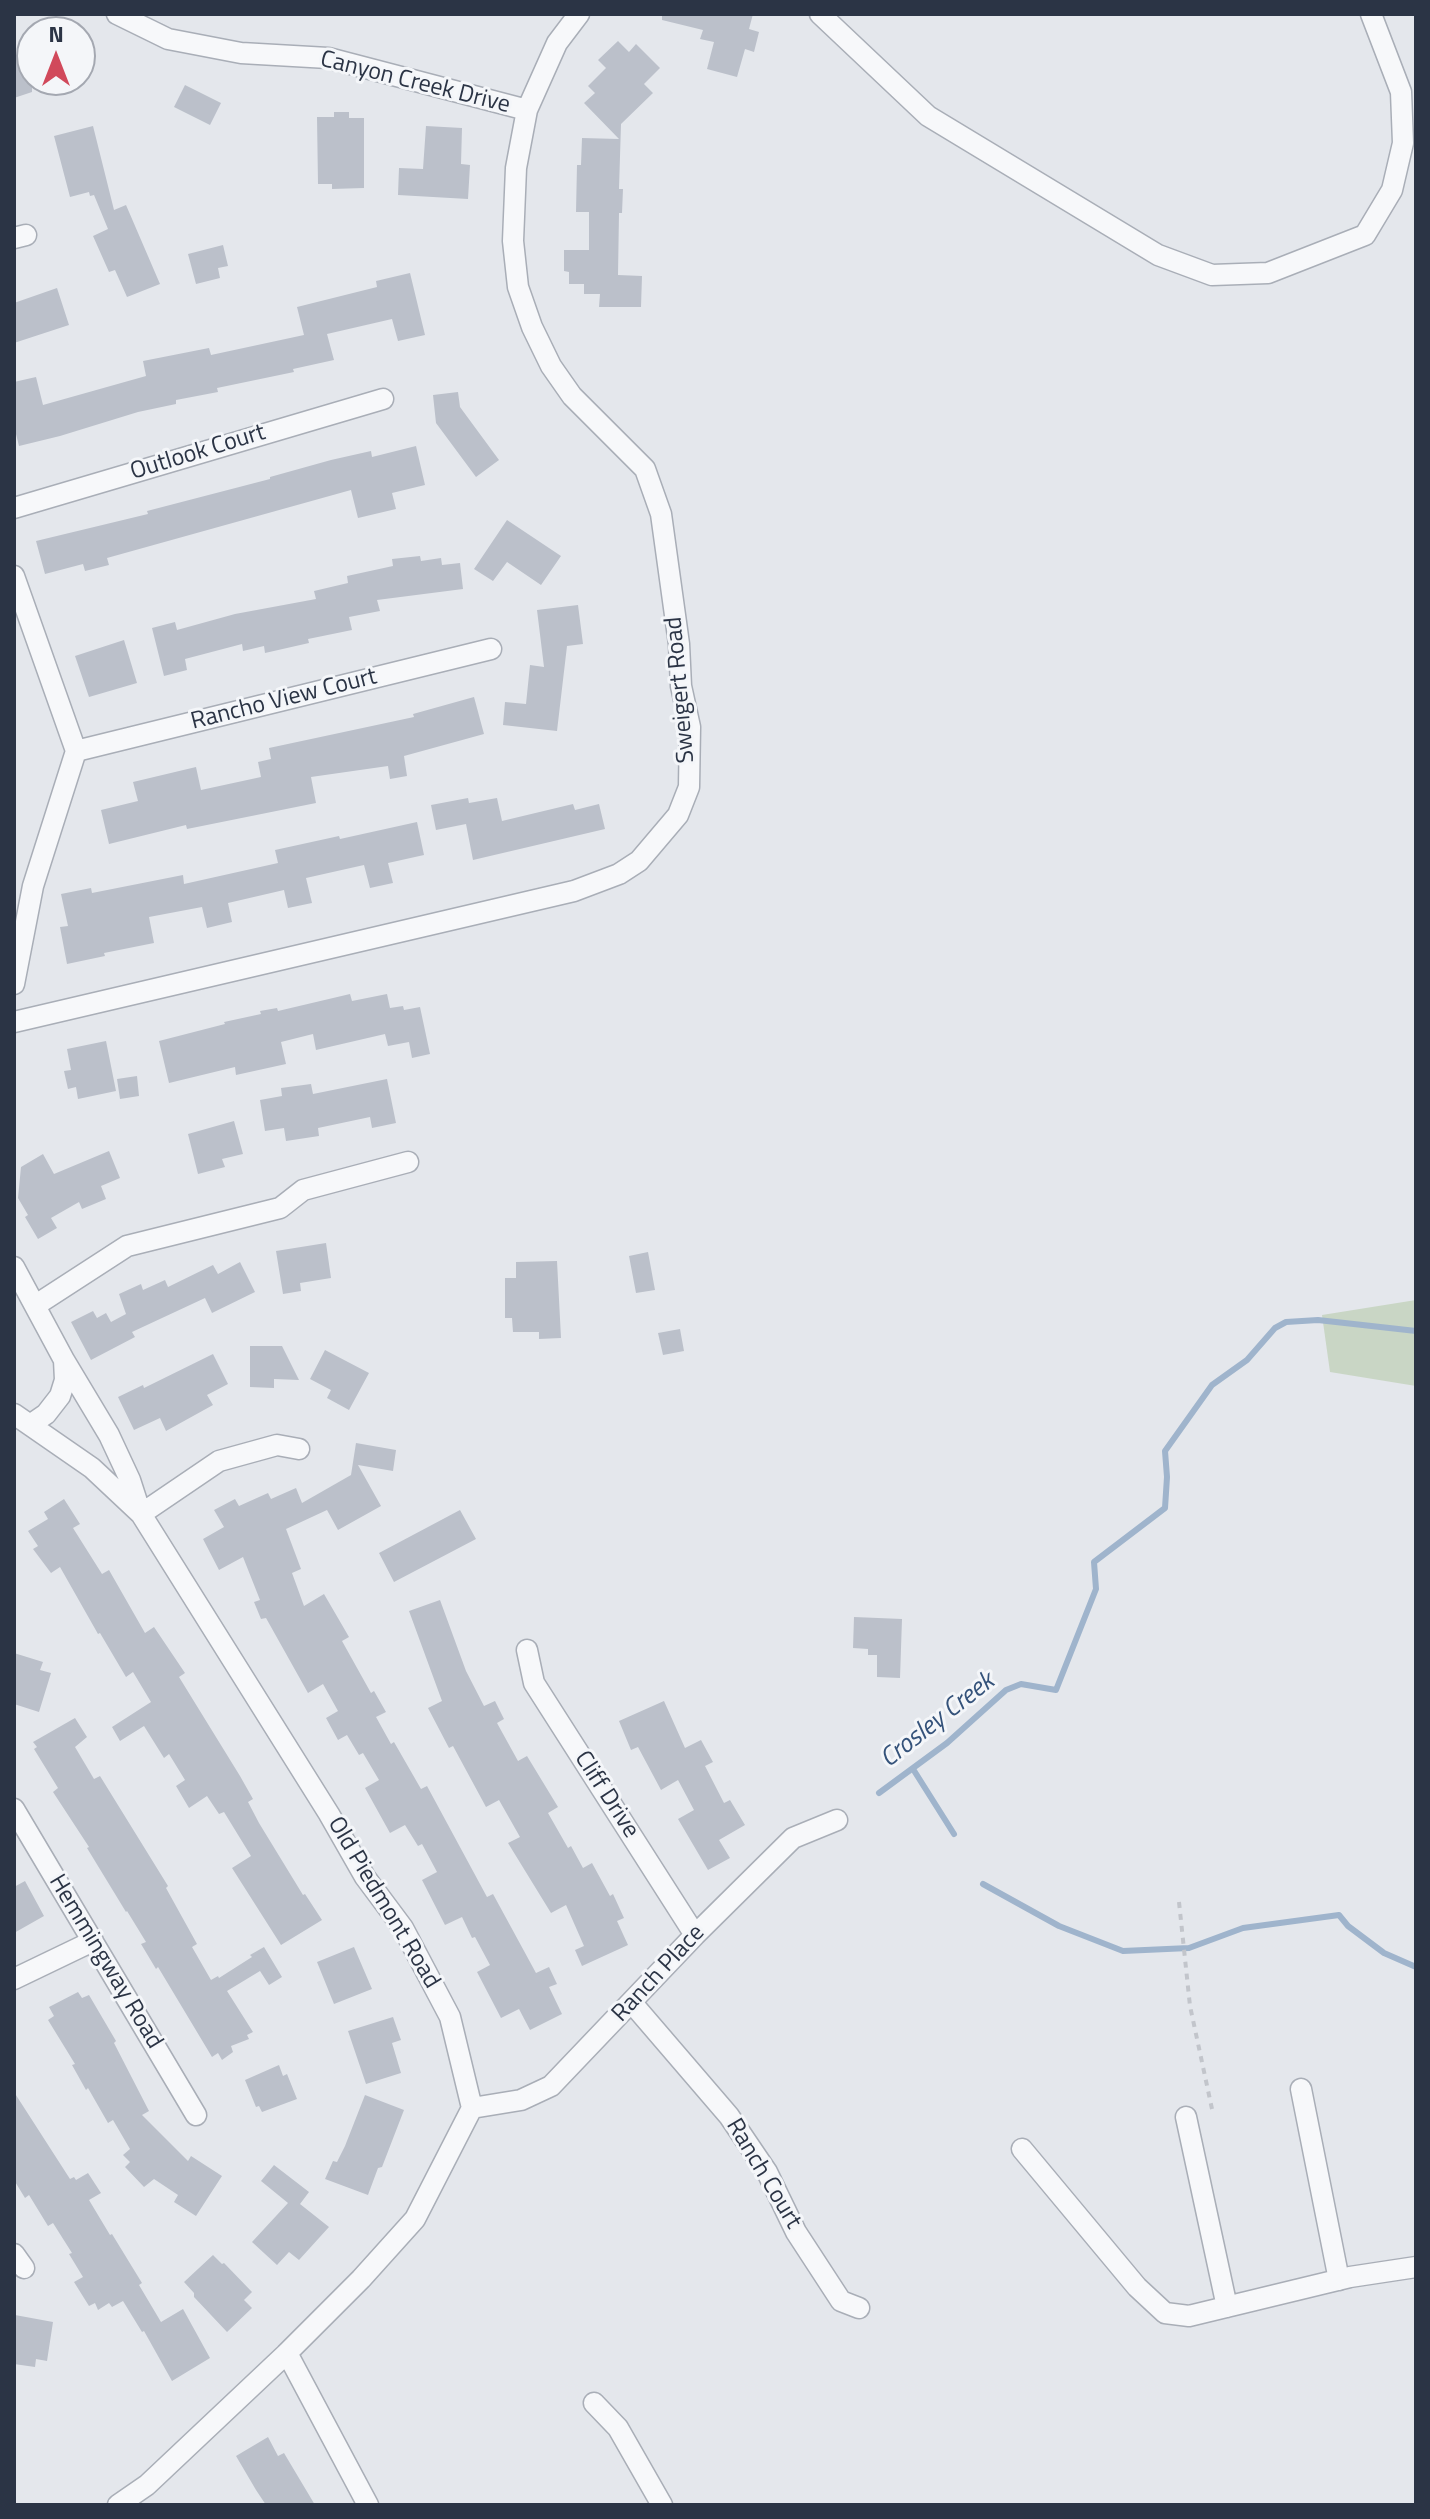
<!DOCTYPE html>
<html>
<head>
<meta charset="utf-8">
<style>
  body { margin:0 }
  #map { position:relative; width:1430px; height:2519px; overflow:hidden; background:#e4e7ec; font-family:"Titillium Web",sans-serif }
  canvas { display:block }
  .frame { position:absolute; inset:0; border:16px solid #2b3445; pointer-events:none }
  .north { position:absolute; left:16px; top:16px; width:80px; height:80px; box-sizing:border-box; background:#f4f6f9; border:2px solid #a4a8b1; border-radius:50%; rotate:0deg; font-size:22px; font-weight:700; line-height:32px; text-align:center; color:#2b3445 }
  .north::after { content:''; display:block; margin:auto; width:28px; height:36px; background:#d1495b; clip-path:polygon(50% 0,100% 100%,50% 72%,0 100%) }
</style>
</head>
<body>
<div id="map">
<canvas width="1430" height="2519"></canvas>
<div class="frame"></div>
<div class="north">N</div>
</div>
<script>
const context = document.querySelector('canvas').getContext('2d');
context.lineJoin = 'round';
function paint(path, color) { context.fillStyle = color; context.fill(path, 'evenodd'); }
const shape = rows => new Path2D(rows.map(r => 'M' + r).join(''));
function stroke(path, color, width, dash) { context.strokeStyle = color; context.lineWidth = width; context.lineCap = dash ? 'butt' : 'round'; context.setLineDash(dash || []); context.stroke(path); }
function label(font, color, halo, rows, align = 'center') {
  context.font = font + ' "Titillium Web",sans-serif'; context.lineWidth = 6; context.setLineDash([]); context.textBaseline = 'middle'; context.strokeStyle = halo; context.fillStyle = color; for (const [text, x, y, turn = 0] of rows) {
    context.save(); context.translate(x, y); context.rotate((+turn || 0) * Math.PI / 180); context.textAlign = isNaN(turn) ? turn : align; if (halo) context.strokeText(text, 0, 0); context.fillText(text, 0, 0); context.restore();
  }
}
paint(shape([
  [1416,1300,1416,1386,1330,1372,1322,1315]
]), '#c9d6c5');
stroke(shape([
  [913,1769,954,1834],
  [879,1793,947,1743,1006,1690,1021,1684,1056,1690,1096,1589,1094,1562,1165,1508,1167,1477,1165,1451,1212,1385,1247,1360,1275,1328,1286,1322,1318,1320,1416,1331],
  [983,1884,1059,1926,1123,1951,1189,1948,1243,1928,1339,1915,1348,1926,1384,1953,1416,1967]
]), '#9fb4cc', 6);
paint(shape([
  [662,14,753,14,749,29,759,32,754,52,745,49,737,77,707,69,714,42,700,39,703,30,662,20],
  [618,41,629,52,636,44,660,68,644,84,653,93,621,124,619,189,623,189,622,213,619,213,618,275,642,276,641,307,599,307,600,294,584,294,584,284,569,284,569,272,564,271,564,250,589,250,589,212,576,212,577,165,581,165,582,138,619,139,584,103,595,93,588,86,606,68,598,60],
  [32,52,32,92,14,98,14,58],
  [185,85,221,103,210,125,174,107],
  [334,112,349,112,349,118,364,118,364,188,332,189,332,184,318,184,317,117,334,117],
  [93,126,114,210,126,205,160,284,127,297,115,270,109,272,93,236,108,229,94,195,90,196,89,192,70,197,54,136],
  [426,126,462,128,461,164,470,165,468,199,398,195,399,168,423,169],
  [223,245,228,266,218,268,220,278,196,284,188,254],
  [410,273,425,335,398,341,392,319,327,334,334,360,293,369,294,372,217,388,218,392,176,400,176,404,138,412,60,436,19,446,14,426,14,382,36,377,43,405,146,376,143,361,209,348,211,355,304,335,297,307,377,287,376,281],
  [57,288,69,325,14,343,14,303],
  [458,392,460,407,499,460,476,477,436,423,433,395],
  [416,446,425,485,392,493,396,509,358,518,351,490,107,558,109,565,85,571,83,564,45,574,36,541,148,514,147,511,270,479,270,477,331,460,371,451,372,457],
  [507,520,561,556,541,585,507,562,493,581,474,569],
  [420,556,421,561,441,558,442,565,460,563,463,589,377,600,380,611,349,617,352,630,308,639,309,643,265,653,264,646,243,651,242,644,185,659,187,670,164,676,152,628,175,622,177,630,235,614,316,599,314,591,348,583,347,576,393,566,392,559],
  [578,605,583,644,567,646,557,731,503,725,505,702,526,704,530,665,544,667,537,610],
  [124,640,137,683,89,697,75,656],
  [474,697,484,734,404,756,407,776,390,779,388,766,311,777,316,803,187,829,186,825,109,844,101,810,138,801,133,782,196,767,201,790,261,777,258,762,271,759,269,748,414,717,413,714],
  [468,798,469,803,497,798,502,821,573,804,575,810,599,804,605,829,473,860,466,824,436,830,431,805],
  [417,822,424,855,388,863,393,883,370,888,364,865,306,878,312,903,288,908,284,890,228,903,232,922,207,928,202,907,149,917,154,943,104,953,105,956,67,964,60,927,68,926,61,894,91,888,92,893,183,875,184,884,278,863,275,850,339,836,340,839],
  [350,994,352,1001,387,994,390,1008,403,1006,404,1010,420,1007,430,1054,412,1058,409,1042,388,1046,385,1034,316,1050,313,1034,281,1042,286,1064,236,1075,235,1067,169,1083,159,1041,225,1024,224,1022,261,1014,260,1011,277,1008,278,1011],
  [106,1041,116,1091,78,1099,76,1087,68,1089,64,1071,71,1070,67,1049],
  [137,1076,139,1096,120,1099,117,1079],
  [387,1079,396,1123,372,1128,370,1117,318,1128,319,1136,286,1141,284,1128,265,1131,260,1100,282,1096,281,1088,311,1084,313,1094],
  [234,1121,243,1154,222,1159,225,1167,198,1174,188,1134],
  [109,1151,120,1178,101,1186,106,1199,82,1209,79,1202,51,1218,57,1228,38,1239,25,1217,28,1215,18,1198,21,1167,43,1154,54,1174],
  [326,1243,331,1278,300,1283,301,1291,283,1294,276,1251],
  [648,1252,655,1290,636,1293,629,1256],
  [557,1261,561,1338,539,1339,539,1332,513,1332,512,1318,505,1318,505,1278,516,1278,516,1262],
  [240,1262,255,1292,212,1313,205,1298,132,1332,135,1337,91,1360,71,1322,93,1311,97,1318,106,1313,111,1322,126,1314,119,1294,141,1284,143,1290,165,1280,168,1287,213,1265,218,1274],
  [680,1329,684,1351,663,1355,658,1333],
  [250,1346,282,1346,299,1380,274,1379,274,1388,250,1387],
  [325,1350,369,1373,349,1410,327,1398,331,1390,310,1379],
  [213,1354,228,1384,207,1395,213,1405,166,1431,160,1418,134,1430,118,1397,143,1385,144,1388],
  [356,1443,396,1450,393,1471,358,1465,381,1506,338,1530,327,1510,286,1529,301,1569,292,1573,304,1606,324,1594,349,1637,342,1641,371,1693,374,1691,386,1712,376,1717,391,1744,394,1742,421,1789,427,1786,487,1897,493,1894,536,1973,549,1967,557,1984,549,1987,562,2014,530,2030,519,2009,501,2018,477,1972,490,1965,475,1937,472,1938,462,1917,445,1925,422,1880,437,1872,422,1844,418,1846,405,1825,390,1833,365,1788,379,1780,363,1753,359,1755,347,1735,338,1740,326,1718,338,1711,323,1684,308,1693,266,1618,261,1619,254,1602,260,1600,243,1557,219,1570,203,1539,224,1527,214,1510,235,1499,239,1506,268,1493,271,1499,296,1488,302,1503,351,1475],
  [64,1499,80,1524,73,1528,102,1574,109,1570,145,1633,154,1627,185,1673,179,1677,240,1776,253,1799,248,1802,259,1823,303,1895,305,1894,322,1920,281,1945,232,1868,251,1856,224,1812,219,1814,207,1796,189,1808,176,1786,185,1780,169,1754,164,1758,144,1726,120,1741,112,1727,151,1702,133,1672,126,1677,100,1633,98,1634,60,1567,51,1573,33,1549,38,1546,28,1531,48,1519,44,1512],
  [460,1510,476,1539,394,1582,379,1553],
  [440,1600,466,1671,484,1706,495,1701,504,1719,497,1723,518,1761,527,1756,558,1807,548,1813,568,1848,571,1846,583,1868,592,1863,610,1896,613,1894,624,1918,617,1921,628,1945,582,1966,575,1950,584,1946,566,1905,551,1913,508,1843,520,1837,499,1800,486,1807,453,1746,449,1748,428,1708,442,1701,409,1611],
  [854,1617,902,1619,900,1678,877,1677,877,1655,868,1655,868,1649,853,1648],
  [14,1653,43,1662,40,1670,51,1673,39,1712,14,1704],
  [664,1701,685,1748,701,1740,713,1762,705,1766,724,1803,730,1800,745,1825,719,1840,730,1858,708,1870,678,1819,694,1810,678,1780,661,1790,638,1747,631,1750,619,1721],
  [75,1718,87,1737,75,1747,94,1779,100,1776,168,1886,166,1888,197,1944,192,1947,211,1980,218,1976,219,1978,252,1957,250,1955,264,1947,282,1977,269,1985,260,1971,227,1991,253,2032,247,2035,249,2039,231,2046,233,2052,222,2060,218,2053,212,2057,158,1967,156,1969,141,1944,146,1942,127,1911,126,1912,87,1848,89,1847,53,1792,58,1788,34,1749,37,1747,33,1742],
  [25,1881,44,1916,14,1933,14,1887],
  [354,1947,372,1989,334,2004,317,1962],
  [78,1992,82,1998,89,1995,116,2041,114,2043,149,2111,142,2115,188,2161,191,2156,222,2176,196,2216,174,2202,178,2195,154,2179,144,2187,125,2167,130,2162,123,2155,130,2149,113,2120,108,2123,88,2088,86,2090,72,2065,75,2064,48,2020,54,2016,49,2007],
  [393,2017,401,2040,392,2043,401,2073,366,2084,348,2031],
  [279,2065,283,2076,287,2074,297,2099,262,2112,259,2106,256,2107,245,2080],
  [14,2092,70,2179,74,2177,76,2180,88,2173,101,2193,89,2200,110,2235,112,2234,142,2283,139,2285,161,2322,183,2309,210,2358,172,2381,144,2331,142,2332,123,2301,112,2307,109,2303,98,2310,95,2303,89,2306,74,2282,83,2277,69,2254,72,2253,53,2223,48,2226,29,2195,25,2198,14,2180],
  [365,2095,404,2110,382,2167,378,2168,368,2195,325,2179,333,2161,337,2162,345,2146],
  [274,2165,309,2192,300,2204,329,2227,299,2260,289,2252,277,2265,252,2242,288,2203,261,2181],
  [213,2255,222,2264,224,2263,252,2292,244,2300,252,2308,227,2332,194,2297,194,2293,184,2282],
  [15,2315,53,2322,47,2361,36,2359,35,2367,14,2364],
  [268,2437,278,2456,284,2453,315,2505,266,2505,256,2490,236,2456]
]), '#bbc0ca');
const minor = shape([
  [117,14,168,39,241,53,328,58,527,110],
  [820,14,928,116,1158,255,1212,275,1268,273,1365,235,1392,190,1403,143,1401,92,1371,14],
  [14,238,26,235],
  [14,508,383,399],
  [14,576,76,751,33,886,14,984],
  [76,751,491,649],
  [14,1022,574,891,619,874,639,861,678,815,689,787,690,727,681,686,679,644,661,514,645,469,572,396,551,366,532,327,518,287,513,241,516,168,527,110,557,43,579,14],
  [14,1267,64,1360,65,1380,60,1396,46,1414,30,1425],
  [36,1305,127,1246,280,1208,303,1190,408,1162],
  [64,1360,109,1435,130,1480,141,1514,219,1461,277,1445,299,1449],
  [14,1414,92,1468,141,1514,329,1814,365,1877,403,1928,450,2017,472,2108,415,2219,361,2279,287,2353,147,2485,118,2505],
  [527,1650,534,1683,695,1935],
  [14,1809,196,2115],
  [14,1979,93,1941],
  [632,2003,729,2116,767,2172,796,2232,841,2301,859,2308],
  [1301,2089,1339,2280],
  [472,2108,521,2100,551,2086,695,1935,793,1838,837,1820],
  [1186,2117,1227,2307],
  [1022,2149,1137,2287,1165,2313,1189,2316,1350,2277,1416,2267],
  [14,2254,24,2268],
  [287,2353,368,2505],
  [594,2403,618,2428,662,2505]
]);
stroke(minor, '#a9aeb7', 23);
stroke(shape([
  [1179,1902,1190,2006,1212,2109]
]), '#c2c5cb', 4, [6, 6]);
stroke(minor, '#f7f8fa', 20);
label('24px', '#2b3445', '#f4f6f9', [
  ["Canyon Creek Drive",415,83,14],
  ["Outlook Court",198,453,-17],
  ["Sweigert Road",681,690,-95],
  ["Rancho View Court",284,700,-14],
  ["Cliff Drive",606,1795,57],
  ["Old Piedmont Road",383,1903,59],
  ["Hemmingway Road",105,1962,59],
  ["Ranch Place",659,1974,-47],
  ["Ranch Court",763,2174,59]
]);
label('italic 26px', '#34527a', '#f4f6f9', [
  ["Crosley Creek",938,1721,-38]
]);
</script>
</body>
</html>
